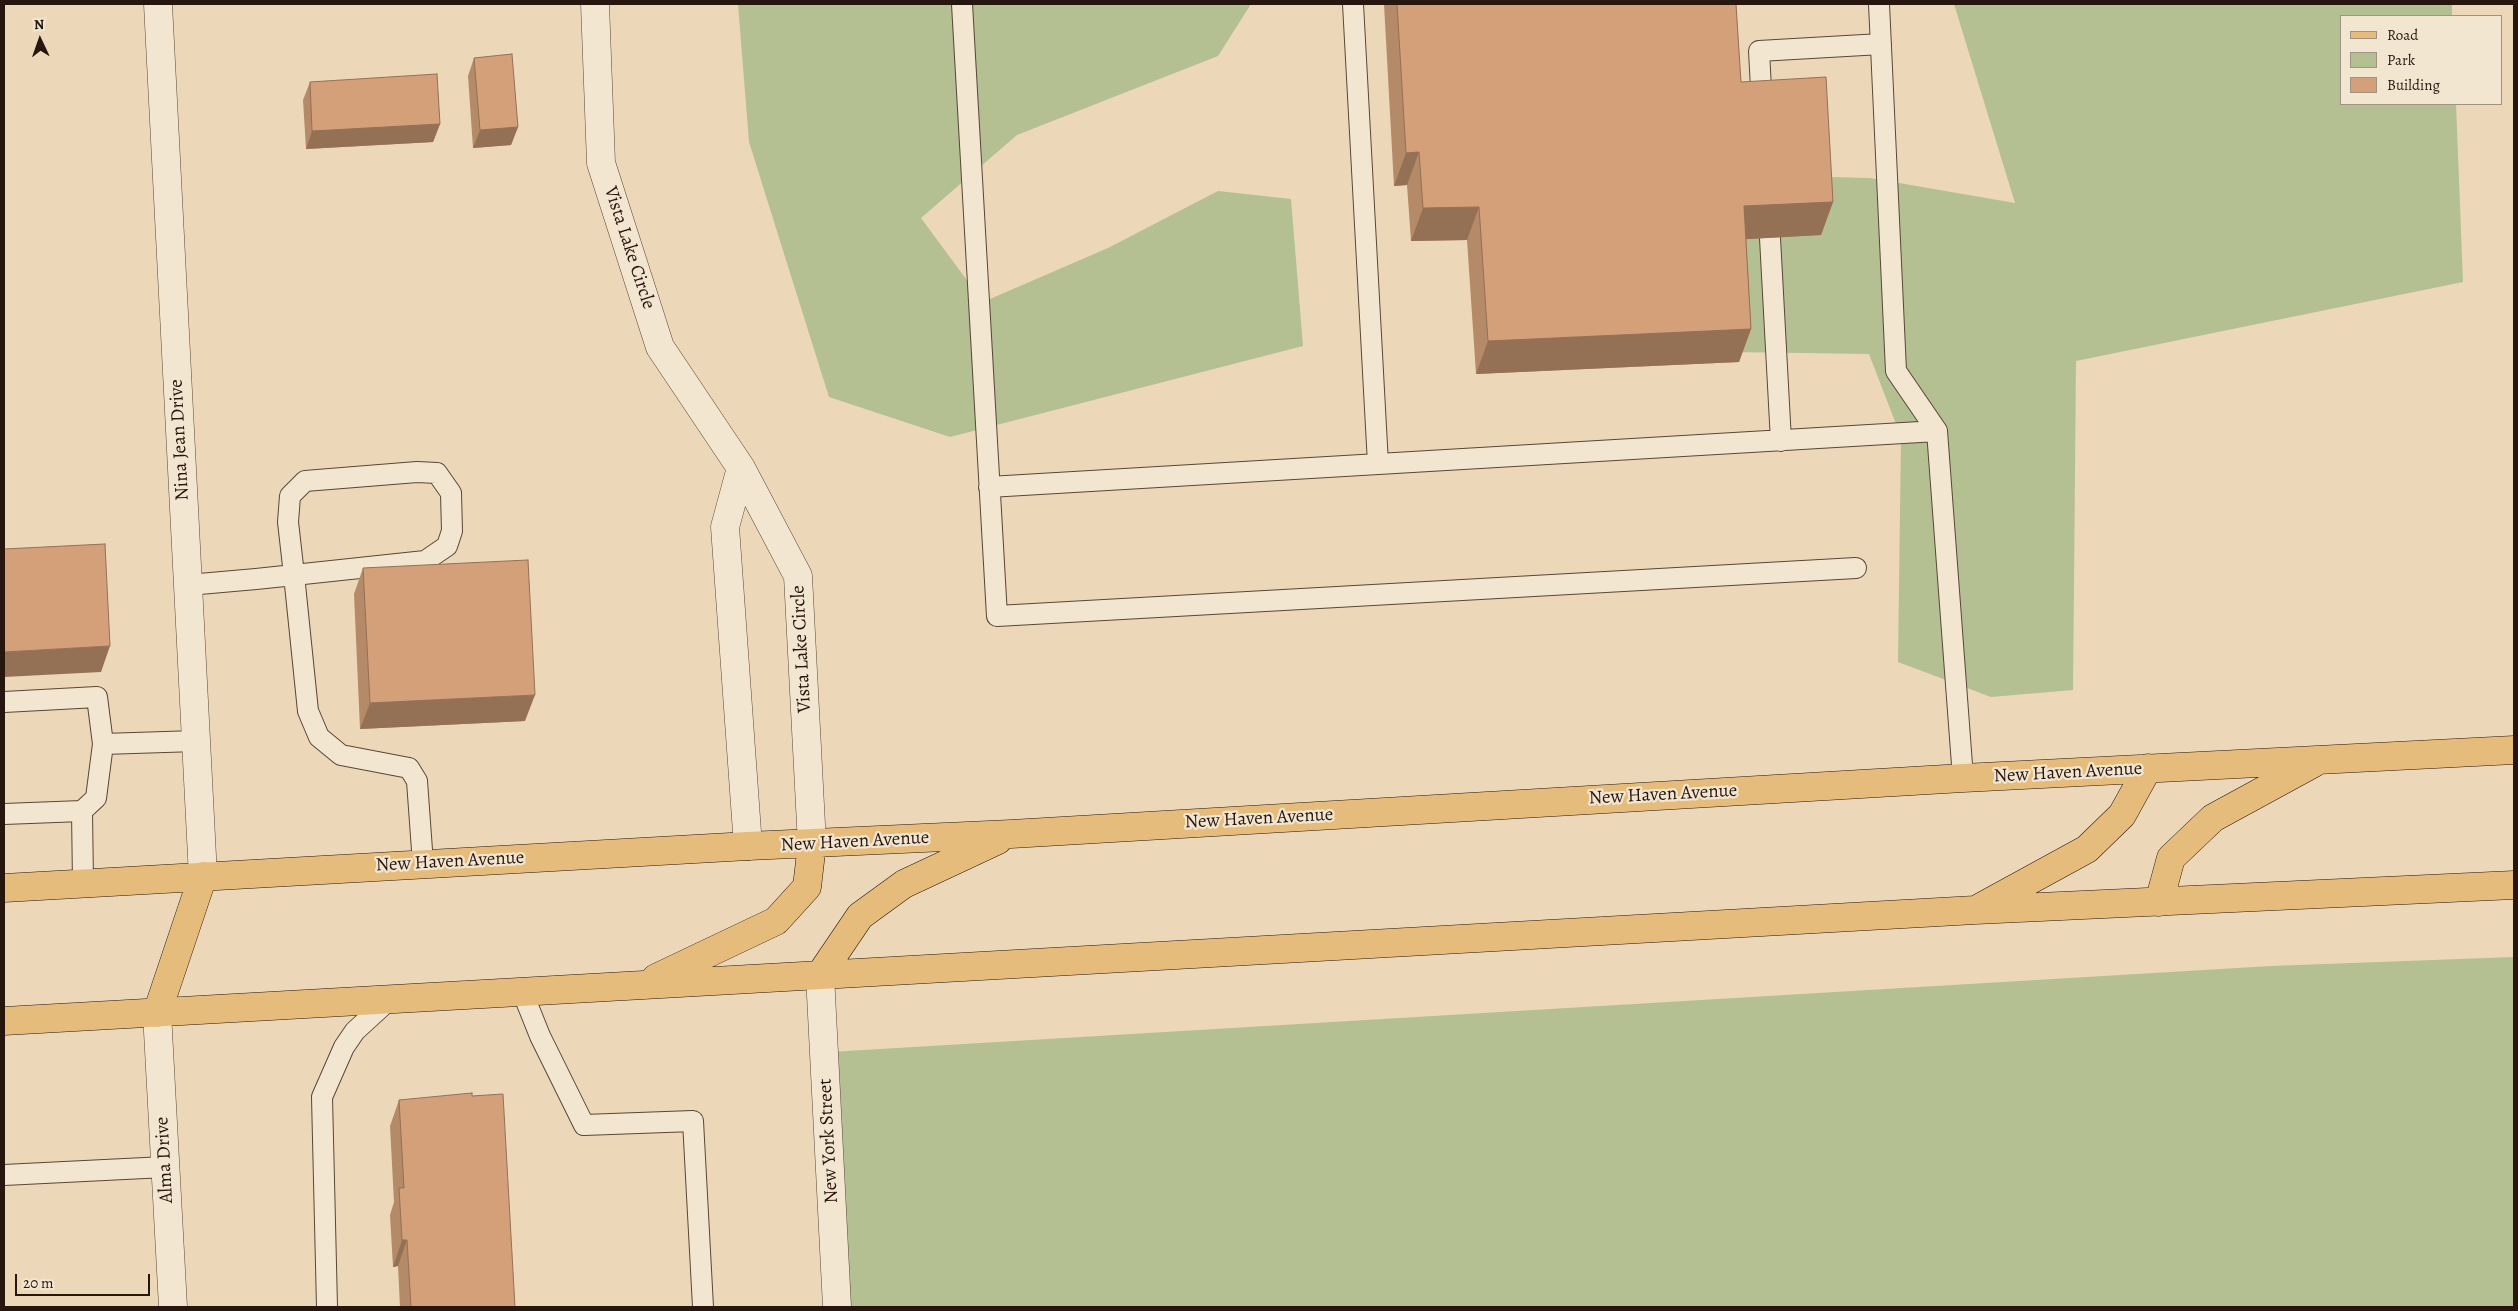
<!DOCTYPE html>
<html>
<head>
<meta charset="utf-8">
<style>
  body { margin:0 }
  #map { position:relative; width:2518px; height:1311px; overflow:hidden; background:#ecd8b8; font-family:Alegreya,serif }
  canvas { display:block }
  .frame { position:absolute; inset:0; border:5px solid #27160e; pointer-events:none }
  .legend { position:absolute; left:2340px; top:15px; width:162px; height:90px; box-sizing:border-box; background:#f3e6d1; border:1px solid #a19383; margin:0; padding:6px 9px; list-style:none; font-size:15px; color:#27160e }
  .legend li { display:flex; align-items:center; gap:10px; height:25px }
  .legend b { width:25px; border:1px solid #a19383 }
  .north { position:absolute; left:15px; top:15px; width:50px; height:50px; -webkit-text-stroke:4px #f3e6d1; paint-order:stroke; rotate:357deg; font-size:14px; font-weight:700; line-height:20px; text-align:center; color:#27160e }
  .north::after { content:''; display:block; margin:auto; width:18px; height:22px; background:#27160e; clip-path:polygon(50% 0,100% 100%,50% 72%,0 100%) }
  .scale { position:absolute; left:15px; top:1274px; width:135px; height:22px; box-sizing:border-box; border:2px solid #27160e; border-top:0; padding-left:6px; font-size:15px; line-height:18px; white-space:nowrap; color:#27160e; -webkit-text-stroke:4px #f3e6d1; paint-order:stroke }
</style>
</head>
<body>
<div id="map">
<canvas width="2518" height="1311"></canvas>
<div class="frame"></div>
<ul class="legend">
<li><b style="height:6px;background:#e6bc7c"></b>Road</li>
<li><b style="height:14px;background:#b4bf92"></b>Park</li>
<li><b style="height:14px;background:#d3a079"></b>Building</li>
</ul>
<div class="north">N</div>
<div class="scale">20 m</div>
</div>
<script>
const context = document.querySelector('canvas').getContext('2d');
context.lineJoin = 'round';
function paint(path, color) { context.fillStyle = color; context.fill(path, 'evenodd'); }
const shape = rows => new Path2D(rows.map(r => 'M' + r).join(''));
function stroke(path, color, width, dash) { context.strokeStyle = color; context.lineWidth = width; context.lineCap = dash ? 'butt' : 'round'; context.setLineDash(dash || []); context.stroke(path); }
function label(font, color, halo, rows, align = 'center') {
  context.font = font + ' Alegreya,serif'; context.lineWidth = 4.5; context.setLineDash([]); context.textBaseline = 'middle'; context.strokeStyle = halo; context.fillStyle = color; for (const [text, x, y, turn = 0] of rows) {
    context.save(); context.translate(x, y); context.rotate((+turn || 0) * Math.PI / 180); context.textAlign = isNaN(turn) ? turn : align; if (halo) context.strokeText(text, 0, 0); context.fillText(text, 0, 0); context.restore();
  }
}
paint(shape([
  [738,4,1251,4,1218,56,1017,135,921,218,983,302,1108,248,1218,191,1291,199,1303,346,950,437,829,397,749,142],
  [1954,4,2452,4,2452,16,2342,16,2342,104,2456,104,2463,282,2076,361,2073,690,1991,697,1898,662,1901,437,1869,354,1732,352,1746,175,1870,178,2015,203],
  [2514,957,2514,1307,843,1307,830,1052,2271,966]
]), '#b4bf92');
const lane = shape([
  [962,4,997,616,1856,568],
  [1353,4,1378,464],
  [1879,4,1896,371,1937,431,1963,778],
  [1762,107,1759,51,1881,44],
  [1770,238,1781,441],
  [989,487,1937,431],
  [188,585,256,579,294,575,425,561,447,546,452,531,451,493,437,473,417,472,305,481,290,496,288,522,294,575,308,711,319,737,341,755,409,768,417,781,423,864],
  [4,702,97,697,103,744,196,741],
  [4,814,82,811],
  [83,883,82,811,96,798,103,744],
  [522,991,540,1036,584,1125,693,1121,703,1307],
  [4,1175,165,1167],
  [327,1307,322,1097,344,1047,355,1031,390,999]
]);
const street = shape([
  [158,4,203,876],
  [595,4,601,163,660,347,741,468,798,576,812,844],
  [741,468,725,527,748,846],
  [820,975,837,1307],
  [157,1013,173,1307]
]);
const primary = shape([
  [4,888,748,846,1011,834,1963,778,2514,750],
  [2159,902,2171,858,2213,818,2314,763],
  [1981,907,2087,849,2122,815,2148,768],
  [820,975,860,916,904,884,998,840],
  [656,978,776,921,807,887,812,844],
  [157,1013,203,876],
  [4,1021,1975,910,2514,885]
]);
stroke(lane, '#584638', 22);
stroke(street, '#584638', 29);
stroke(primary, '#27160e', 29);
stroke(lane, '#f3e6d1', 20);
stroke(street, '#f3e6d1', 28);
stroke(primary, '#e6bc7c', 28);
paint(shape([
  [1384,4,1736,4,1741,82,1833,202,1821,235,1746,239,1751,329,1739,362,1476,374,1467,240,1411,241,1407,185,1394,186],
  [474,58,518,127,511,145,473,148,468,76],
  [310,82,440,124,433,142,306,149,303,100],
  [363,568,525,721,360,729,354,594],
  [472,1096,515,1307,400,1307,398,1266,393,1267,390,1215,394,1202,390,1126,399,1100]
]), '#b58a68');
paint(shape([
  [440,124,433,142,306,149,312,131],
  [518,127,511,145,473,148,480,130],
  [1419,152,1407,185,1394,186,1406,153],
  [1833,202,1821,235,1732,240,1744,206],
  [1479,207,1467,240,1411,241,1423,208],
  [1751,329,1739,362,1476,374,1488,341],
  [110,646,101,672,4,677,4,652],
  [535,695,525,721,360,729,370,703],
  [402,1240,407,1240,398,1266,393,1267]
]), '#947055');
const building = shape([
  [1397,4,1736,4,1741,82,1826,77,1833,202,1744,206,1751,329,1488,341,1479,207,1423,208,1419,152,1406,153,1397,4],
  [512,54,518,127,480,130,474,58,512,54],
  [437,74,440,124,312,131,310,82,437,74],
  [105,544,110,646,4,652,4,549,105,544],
  [528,560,535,695,370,703,363,568,528,560],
  [472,1093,472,1096,503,1094,515,1307,411,1307,407,1240,402,1240,399,1188,404,1188,399,1100,472,1093]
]);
paint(building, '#d3a079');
stroke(building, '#947055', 1);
label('19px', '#27160e', '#f3e6d1', [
  ["Vista Lake Circle",629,248,72],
  ["Nina Jean Drive",180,440,-93],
  ["Vista Lake Circle",802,649,-93],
  ["New Haven Avenue",2068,773,-3],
  ["New Haven Avenue",1663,795,-3],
  ["New Haven Avenue",1259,819,-3],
  ["New Haven Avenue",855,842,-3],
  ["New Haven Avenue",450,862,-3],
  ["New York Street",829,1141,-93],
  ["Alma Drive",165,1160,-93]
]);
</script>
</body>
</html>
